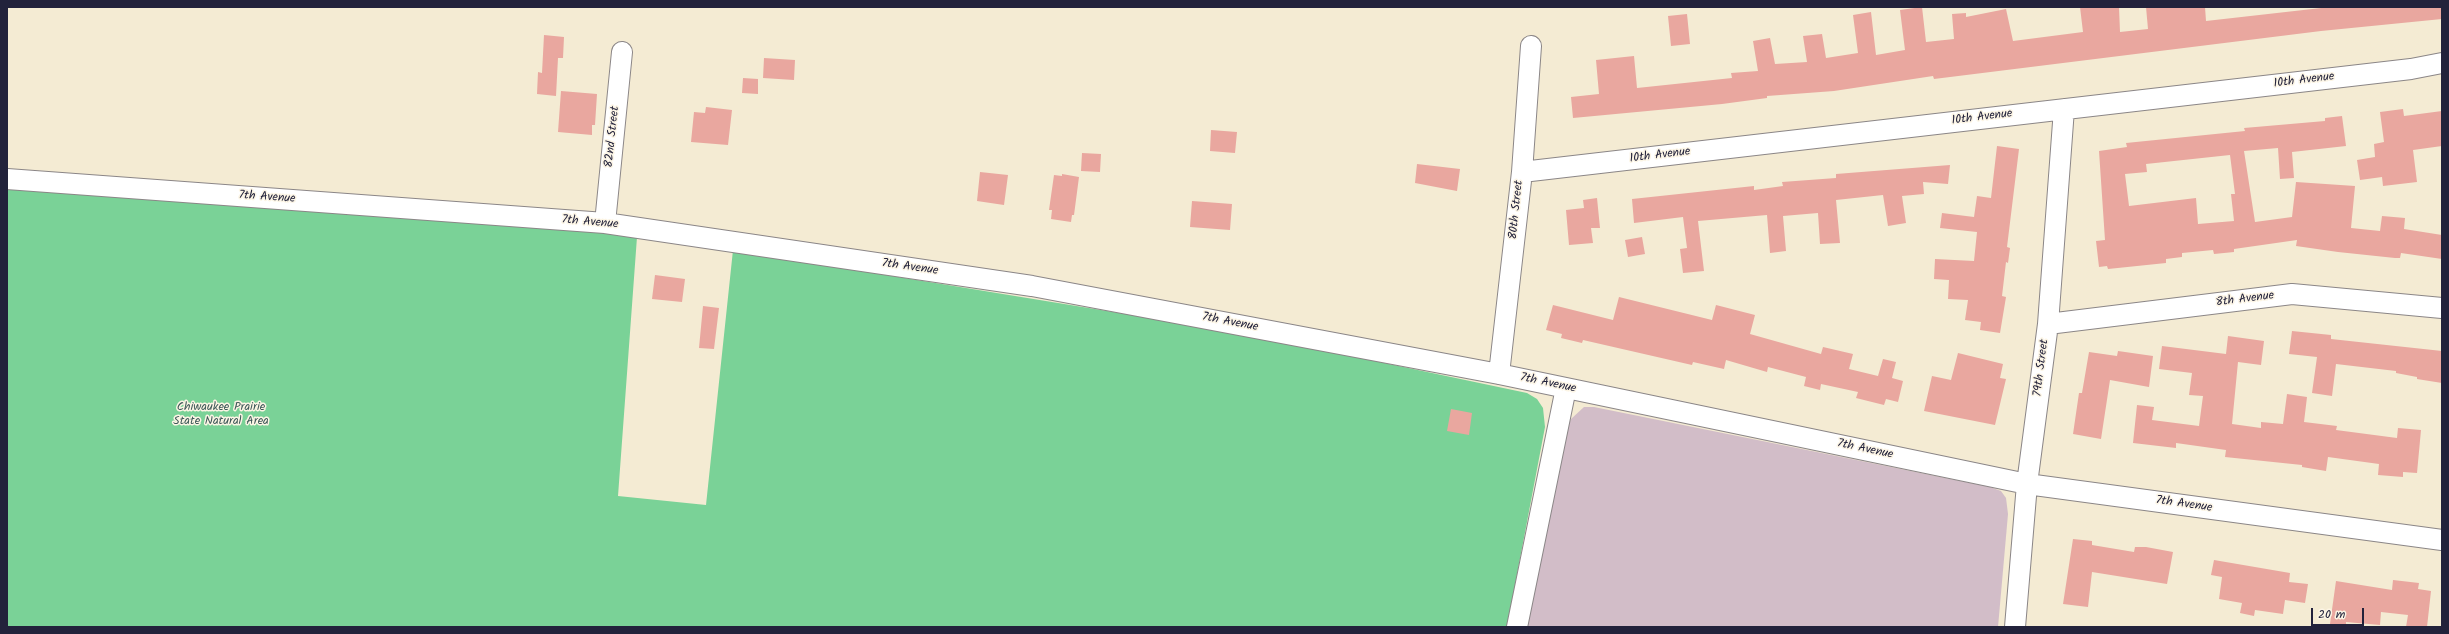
<!DOCTYPE html>
<html>
<head>
<meta charset="utf-8">
<style>
  body { margin:0 }
  #map { position:relative; width:2449px; height:634px; overflow:hidden; background:#f4ebd3; font-family:Kalam,sans-serif }
  canvas { display:block }
  .frame { position:absolute; inset:0; border:8px solid #22223b; pointer-events:none }
  .scale { position:absolute; left:2311px; top:608px; width:53px; height:18px; box-sizing:border-box; border:2px solid #22223b; border-top:0; padding-left:5px; font-size:12px; line-height:14px; white-space:nowrap; color:#22223b; -webkit-text-stroke:3px #fcf5e5; paint-order:stroke }
</style>
</head>
<body>
<div id="map">
<canvas width="2449" height="634"></canvas>
<div class="frame"></div>
<div class="scale">20 m</div>
</div>
<script>
const context = document.querySelector('canvas').getContext('2d');
context.lineJoin = 'round';
function paint(path, color) { context.fillStyle = color; context.fill(path, 'evenodd'); }
const shape = rows => new Path2D(rows.map(r => 'M' + r).join(''));
function stroke(path, color, width, dash) { context.strokeStyle = color; context.lineWidth = width; context.lineCap = dash ? 'butt' : 'round'; context.setLineDash(dash || []); context.stroke(path); }
function label(font, color, halo, rows, align = 'center') {
  context.font = font + ' Kalam,sans-serif'; context.lineWidth = 3; context.setLineDash([]); context.textBaseline = 'middle'; context.strokeStyle = halo; context.fillStyle = color; for (const [text, x, y, turn = 0] of rows) {
    context.save(); context.translate(x, y); context.rotate((+turn || 0) * Math.PI / 180); context.textAlign = isNaN(turn) ? turn : align; if (halo) context.strokeText(text, 0, 0); context.fillText(text, 0, 0); context.restore();
  }
}
paint(shape([
  [1584,407,1594,407,1990,487,2001,491,2006,498,2008,514,1998,627,1514,627,1567,428,1571,419]
]), '#d2bdc8');
paint(shape([
  [7,185,547,226,637,237,618,496,706,505,733,250,1242,333,1527,393,1537,399,1543,408,1545,427,1507,627,7,627]
]), '#7ad297');
paint(shape([
  [1922,7,1926,42,1954,39,1952,14,1966,13,1966,17,2006,9,2013,41,2083,32,2080,7,2119,7,2120,32,2148,29,2146,7,2205,7,2206,21,2330,7,2442,7,2442,19,2321,31,1934,79,1933,76,1834,91,1767,96,1767,98,1722,104,1573,118,1571,97,1599,94,1596,60,1634,56,1637,88,1732,78,1731,73,1758,71,1753,41,1770,38,1775,64,1807,62,1803,36,1822,34,1826,58,1858,53,1853,15,1871,12,1876,55,1905,50,1900,10],
  [1687,14,1690,44,1671,46,1668,16],
  [544,35,564,37,563,58,558,58,556,96,537,94,538,72,542,73],
  [764,58,795,60,794,80,763,78],
  [743,78,758,79,758,94,742,93],
  [561,91,597,94,595,125,592,125,592,135,558,132],
  [706,107,732,110,728,145,691,142,694,112,705,113],
  [2403,109,2404,116,2442,111,2442,146,2413,150,2417,182,2383,186,2382,177,2360,180,2357,160,2375,157,2374,144,2384,142,2380,112],
  [2342,116,2346,146,2292,152,2294,178,2280,179,2278,148,2244,151,2255,222,2292,217,2296,182,2355,186,2351,228,2380,231,2382,216,2405,218,2404,229,2442,235,2442,259,2401,253,2400,258,2395,258,2338,252,2296,246,2297,240,2234,249,2234,252,2214,254,2213,250,2182,253,2182,257,2166,259,2166,263,2108,269,2107,266,2099,267,2096,241,2105,240,2099,151,2127,147,2126,143,2245,131,2244,128,2325,121,2325,118],
  [2230,155,2235,194,2231,194,2234,221,2198,224,2196,198,2129,206,2125,174,2147,172,2146,164],
  [1211,130,1237,132,1235,153,1210,151],
  [1997,146,2019,149,2007,247,2010,248,2008,263,2006,262,2002,296,2006,297,2000,333,1980,330,1981,322,1965,320,1968,300,1948,299,1949,280,1934,279,1935,259,1974,261,1977,232,1940,228,1942,213,1974,217,1977,196,1991,198],
  [1082,153,1101,154,1100,172,1081,171],
  [1417,164,1460,169,1457,191,1415,183],
  [1950,165,1948,184,1923,182,1924,194,1902,196,1906,223,1888,226,1883,195,1836,200,1840,243,1820,244,1818,213,1783,216,1786,251,1770,253,1767,215,1698,221,1704,271,1683,273,1680,249,1687,248,1683,217,1634,223,1632,199,1754,186,1754,190,1783,186,1782,182,1836,178,1836,174],
  [980,172,1008,175,1004,205,977,201],
  [1062,174,1079,177,1074,215,1072,215,1071,222,1051,219,1052,210,1049,210,1054,175,1062,176],
  [1597,198,1600,228,1591,228,1593,243,1569,245,1566,210,1584,208,1583,200],
  [1192,201,1232,204,1230,230,1190,227],
  [1642,237,1645,254,1628,257,1625,240],
  [655,275,685,279,682,302,652,299],
  [1619,297,1712,320,1716,305,1755,315,1750,334,1821,354,1823,347,1853,354,1849,369,1878,376,1883,359,1896,362,1892,378,1903,381,1898,402,1886,399,1884,405,1856,398,1858,392,1821,384,1820,390,1804,386,1806,377,1768,367,1767,372,1726,360,1724,369,1693,362,1692,365,1583,340,1582,343,1561,338,1562,334,1546,330,1553,305,1613,320],
  [703,306,719,308,714,349,699,348],
  [2292,331,2331,335,2331,339,2442,351,2442,383,2417,379,2417,377,2396,373,2396,371,2336,364,2332,396,2312,393,2317,357,2289,354],
  [2228,336,2264,341,2261,365,2238,362,2232,424,2261,428,2261,422,2283,424,2287,394,2307,397,2304,422,2337,426,2336,430,2397,438,2398,428,2421,430,2417,473,2403,472,2403,477,2378,475,2379,464,2328,457,2326,471,2302,467,2302,465,2225,457,2226,450,2176,443,2176,448,2133,443,2137,405,2154,407,2152,420,2199,426,2203,396,2189,395,2192,373,2159,369,2162,346,2226,354],
  [2118,351,2153,356,2149,387,2110,380,2101,439,2073,434,2079,393,2082,393,2089,352,2117,356],
  [1958,353,2003,364,2000,378,2006,379,1995,425,1924,411,1932,376,1951,380],
  [1451,409,1472,413,1469,435,1447,431],
  [2073,539,2092,541,2092,545,2134,552,2135,547,2146,547,2173,552,2167,584,2092,572,2088,607,2063,604],
  [2214,560,2290,573,2289,582,2308,584,2305,603,2285,600,2283,614,2255,610,2254,616,2240,613,2242,603,2219,599,2222,577,2211,575],
  [2393,580,2419,583,2418,589,2431,591,2427,627,2406,627,2408,615,2381,612,2380,625,2346,622,2346,626,2330,624,2336,581,2392,590]
]), '#e9a79f');
const minor = shape([
  [1522,172,2411,69,2442,63],
  [7,179,605,223,1032,286,1499,374,2027,484,2442,540],
  [605,223,622,52],
  [2048,324,2292,294,2442,308],
  [1499,374,1522,172,1531,46],
  [1517,627,1566,388],
  [2015,627,2027,484,2048,324,2064,109]
]);
stroke(minor, '#8b8687', 22);
stroke(minor, '#fff', 20);
label('12px', '#22223b', '#fcf5e5', [
  ["10th Avenue",2304,81,-7],
  ["10th Avenue",1982,118,-7],
  ["82nd Street",613,137,-84],
  ["10th Avenue",1660,156,-7],
  ["7th Avenue",267,198,4],
  ["80th Street",1517,210,-84],
  ["7th Avenue",590,223,5],
  ["7th Avenue",910,268,8],
  ["8th Avenue",2245,300,-7],
  ["7th Avenue",1230,323,11],
  ["79th Street",2042,368,-83],
  ["7th Avenue",1548,384,12],
  ["7th Avenue",1865,450,12],
  ["7th Avenue",2184,505,8]
]);
label('12px', '#3c5757', '#fcf5e5', [
  ["Chiwaukee Prairie",221,408],
  ["State Natural Area",221,422]
]);
</script>
</body>
</html>
